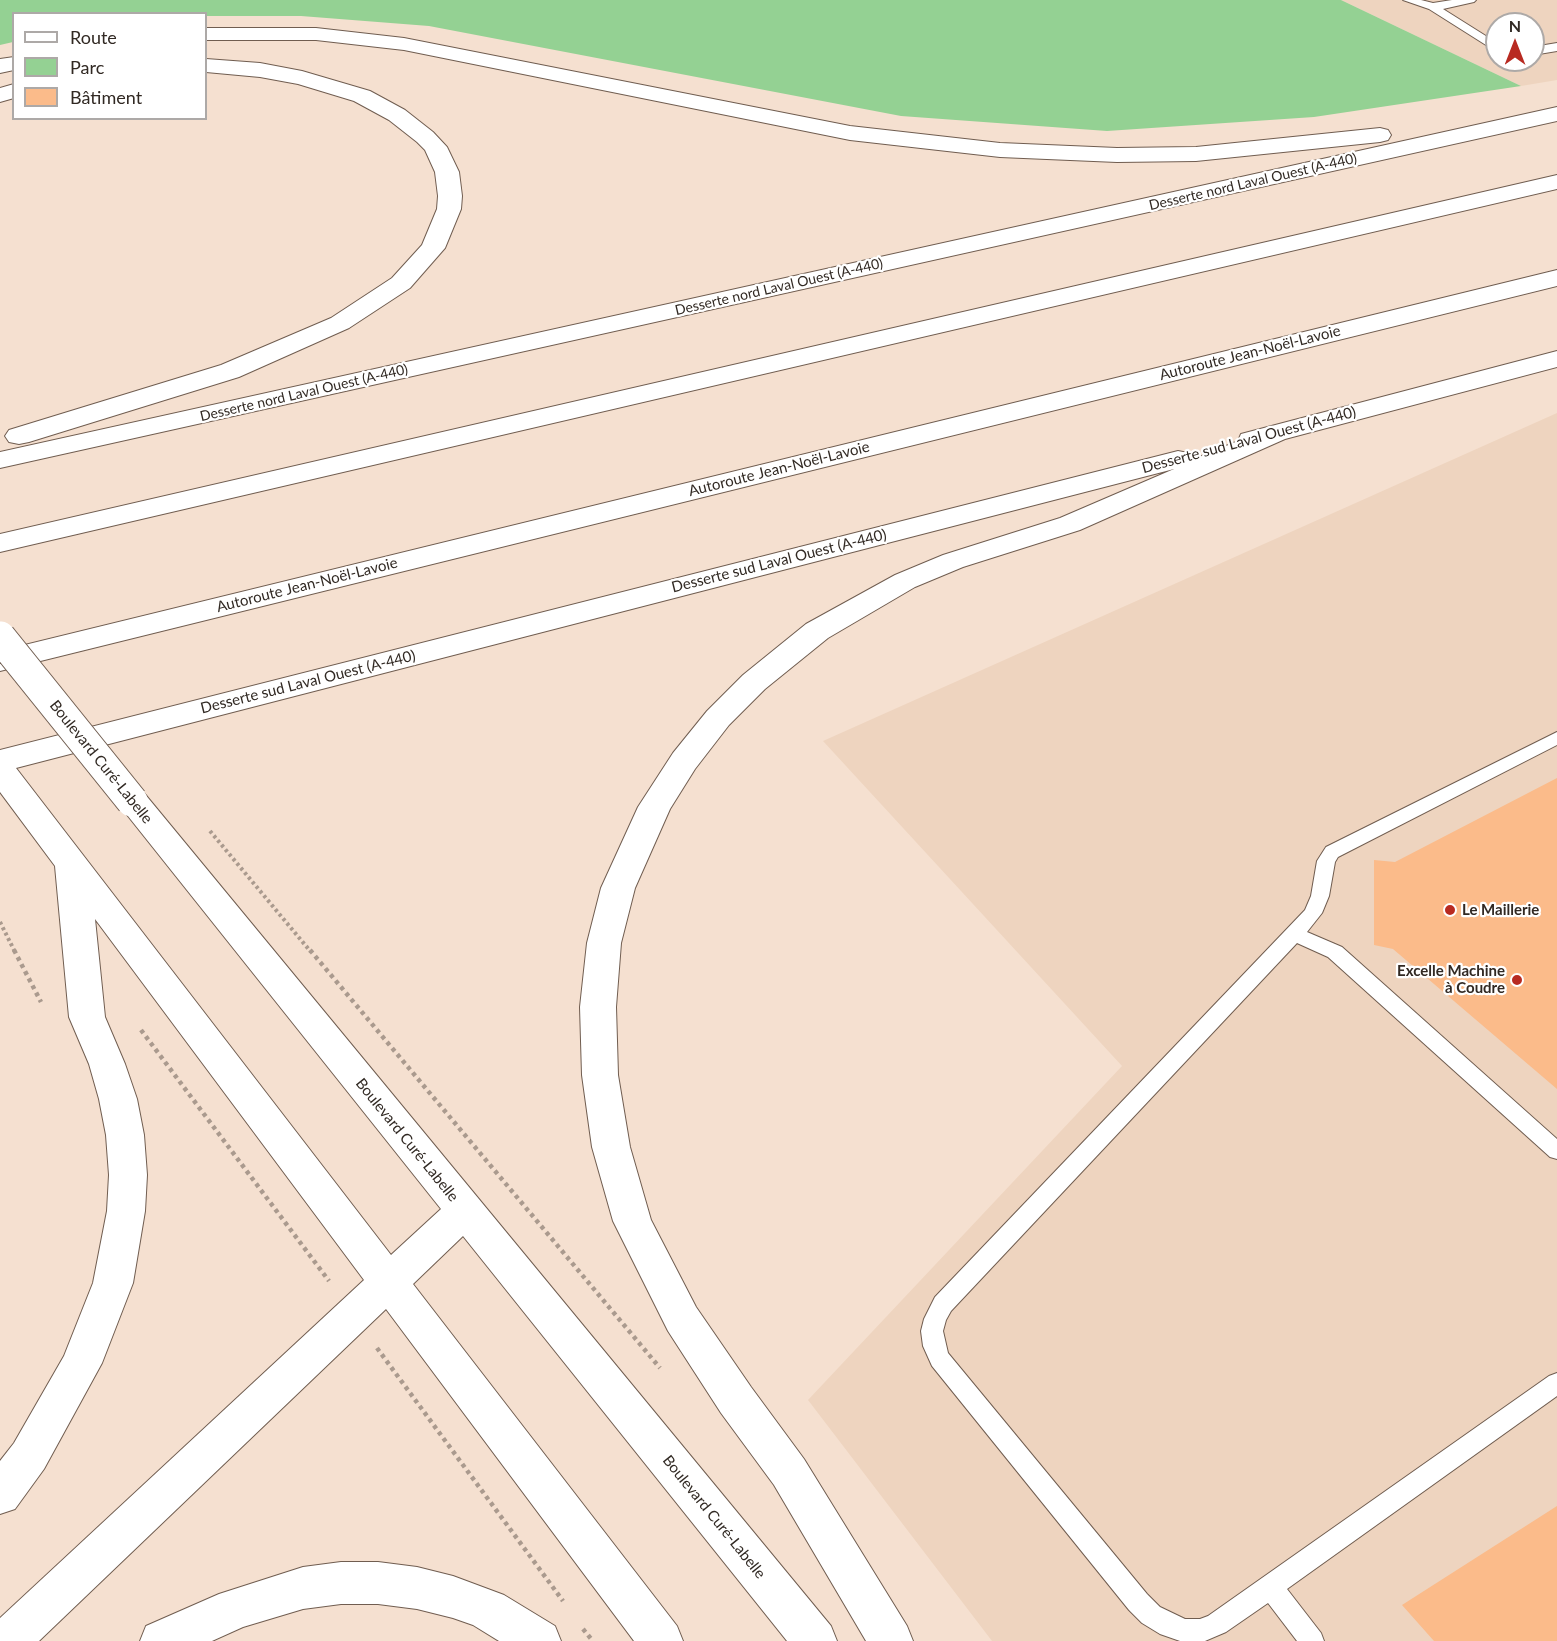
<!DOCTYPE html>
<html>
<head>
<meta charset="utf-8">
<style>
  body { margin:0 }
  #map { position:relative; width:1557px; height:1641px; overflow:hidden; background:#f5e0d0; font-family:Lato,sans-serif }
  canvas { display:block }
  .legend { position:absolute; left:12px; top:12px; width:195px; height:108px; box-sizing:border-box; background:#fff; border:2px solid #ada9a7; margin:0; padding:8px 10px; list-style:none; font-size:18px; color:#312923 }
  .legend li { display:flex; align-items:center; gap:12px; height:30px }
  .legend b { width:30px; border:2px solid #ada9a7 }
  .north { position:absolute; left:1485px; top:12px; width:60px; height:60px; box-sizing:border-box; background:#fff; border:2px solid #ada9a7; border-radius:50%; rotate:0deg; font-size:16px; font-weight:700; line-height:24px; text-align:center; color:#312923 }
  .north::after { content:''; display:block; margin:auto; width:21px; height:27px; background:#b82a21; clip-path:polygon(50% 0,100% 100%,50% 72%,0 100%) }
</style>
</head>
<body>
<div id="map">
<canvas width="1557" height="1641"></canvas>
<ul class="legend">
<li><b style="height:8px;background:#fff"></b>Route</li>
<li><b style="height:16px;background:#94d193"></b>Parc</li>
<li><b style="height:16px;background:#fbbb8a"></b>Bâtiment</li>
</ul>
<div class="north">N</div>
</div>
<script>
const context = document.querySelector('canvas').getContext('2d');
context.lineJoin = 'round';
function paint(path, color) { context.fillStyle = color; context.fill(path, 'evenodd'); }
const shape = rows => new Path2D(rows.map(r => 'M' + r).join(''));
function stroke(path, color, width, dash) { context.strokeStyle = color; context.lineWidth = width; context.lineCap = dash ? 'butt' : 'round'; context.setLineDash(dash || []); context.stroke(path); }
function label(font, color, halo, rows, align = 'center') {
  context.font = font + ' Lato,sans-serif'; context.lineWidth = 4.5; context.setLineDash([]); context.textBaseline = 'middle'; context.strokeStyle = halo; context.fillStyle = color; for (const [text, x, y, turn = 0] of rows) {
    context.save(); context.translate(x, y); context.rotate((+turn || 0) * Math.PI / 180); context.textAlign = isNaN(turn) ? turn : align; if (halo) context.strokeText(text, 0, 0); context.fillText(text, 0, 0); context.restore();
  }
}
paint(shape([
  [1341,0,1557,0,1557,80,1521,86],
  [1497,24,1533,24,1533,60,1497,60],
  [1557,413,1557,1641,992,1641,808,1400,1122,1066,823,741]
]), '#eed4bf');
paint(shape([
  [0,0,1341,0,1521,86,1314,117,1107,131,901,116,429,26,301,16,206,16,206,14,14,14,13,42,0,45]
]), '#94d193');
paint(shape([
  [1557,778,1557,1089,1393,949,1374,945,1374,860,1395,862],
  [1557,1506,1557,1641,1434,1641,1402,1605]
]), '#fbbb8a');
const lane = shape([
  [1403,0,1421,0,1433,3,1452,0,1476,0,1474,2,1443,9,1497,43,1497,52,1429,9,1403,0],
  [1557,43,1557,51,1533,55,1533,47,1557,43],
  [1557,732,1557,745,1338,857,1335,862,1329,896,1322,913,1307,932,1342,947,1557,1139,1557,1159,1550,1157,1328,957,1297,943,951,1311,946,1320,943,1331,948,1353,1147,1594,1160,1607,1185,1619,1200,1619,1208,1616,1549,1376,1557,1373,1557,1396,1287,1589,1321,1633,1324,1641,1297,1641,1268,1603,1226,1632,1205,1641,1180,1641,1160,1634,1142,1623,1129,1610,932,1366,923,1346,921,1331,924,1319,935,1297,1305,910,1311,896,1317,861,1326,847,1557,732]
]);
const primary = shape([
  [206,28,316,28,404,38,850,126,1000,143,1117,148,1196,147,1380,128,1388,130,1391,135,1388,140,1380,142,1196,161,1117,162,1000,157,850,140,404,50,316,40,206,40,206,28],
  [14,57,14,70,0,73,0,59,14,57],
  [206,59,260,63,302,71,370,91,405,110,433,132,447,147,459,172,462,196,461,209,445,248,410,288,349,328,239,377,29,442,19,444,9,442,5,436,9,430,221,365,331,318,392,278,422,245,437,209,438,196,435,172,425,150,417,142,389,120,354,101,298,84,260,77,206,72,206,59],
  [14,84,14,98,0,102,0,88,14,84],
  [1557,107,1557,121,0,468,0,452,1557,107],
  [1557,351,1557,367,1285,439,1080,530,963,567,915,587,828,638,765,689,729,725,695,769,670,809,635,888,621,943,616,1007,618,1075,630,1147,651,1220,696,1307,751,1387,804,1459,907,1626,913,1641,866,1641,774,1485,721,1413,668,1331,613,1221,592,1147,582,1075,580,1007,587,943,601,888,638,807,673,753,707,711,743,675,806,624,895,575,943,555,1060,518,1174,469,16,768,391,1255,441,1209,116,801,120,793,132,790,144,793,831,1626,837,1641,787,1641,463,1236,413,1284,677,1626,683,1641,634,1641,386,1309,39,1641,0,1641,0,1618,364,1280,95,919,105,1017,125,1064,137,1099,144,1135,147,1175,145,1211,133,1283,102,1363,44,1469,15,1509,0,1514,0,1461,14,1443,64,1356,93,1283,107,1211,109,1175,106,1135,99,1099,89,1064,69,1017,55,866,0,792,0,750,1178,451,1188,453,1192,459,1190,461,1238,441,1241,434,1557,351],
  [341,1562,378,1562,417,1567,453,1576,504,1595,555,1626,561,1641,499,1641,473,1625,453,1618,417,1609,378,1604,341,1604,303,1609,243,1627,212,1641,140,1641,146,1626,219,1594,303,1567,341,1562]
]);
const highway = shape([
  [1557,175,1557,189,0,552,0,534,1557,175],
  [1557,270,1557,286,0,671,0,651,1557,270]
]);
stroke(lane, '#705d50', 2);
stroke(primary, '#705d50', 2);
stroke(highway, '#705d50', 2);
stroke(shape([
  [210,831,311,952],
  [0,922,15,952]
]), '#aa9a8e', 4, [3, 3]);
stroke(shape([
  [14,950,41,1002],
  [310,950,660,1368],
  [141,1030,329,1281],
  [377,1348,563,1601],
  [583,1629,592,1640]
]), '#aa9a8e', 4.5, [4, 4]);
paint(lane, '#fff');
paint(primary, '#fff');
paint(highway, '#fff');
const primaryBridge = shape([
  [0,637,132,801]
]);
stroke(primaryBridge, '#705d50', 33, []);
stroke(primaryBridge, '#fff', 31);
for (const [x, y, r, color] of [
  [1450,910,6,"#b82a21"],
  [1517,980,6,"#b82a21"]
]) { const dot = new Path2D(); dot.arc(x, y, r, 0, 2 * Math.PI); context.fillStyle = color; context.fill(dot); stroke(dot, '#fff', 2); }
label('14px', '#312923', '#fff', [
  ["Desserte nord Laval Ouest (A-440)",1253,182,-13],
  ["Desserte nord Laval Ouest (A-440)",779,287,-13],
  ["Desserte nord Laval Ouest (A-440)",304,393,-13]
]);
label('15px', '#312923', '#fff', [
  ["Autoroute Jean-Noël-Lavoie",1250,353,-14],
  ["Desserte sud Laval Ouest (A-440)",1249,440,-15],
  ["Autoroute Jean-Noël-Lavoie",779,469,-14],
  ["Desserte sud Laval Ouest (A-440)",779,561,-14],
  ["Autoroute Jean-Noël-Lavoie",307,585,-14],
  ["Desserte sud Laval Ouest (A-440)",308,682,-14],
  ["Boulevard Curé-Labelle",101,762,51],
  ["Boulevard Curé-Labelle",407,1140,51],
  ["Boulevard Curé-Labelle",714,1517,51]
]);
label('bold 15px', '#312923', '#fff', [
  ["Le Maillerie",1462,910],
  ["Excelle Machine",1505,971,"right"],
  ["à Coudre",1505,988,"right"]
], 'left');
</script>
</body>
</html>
